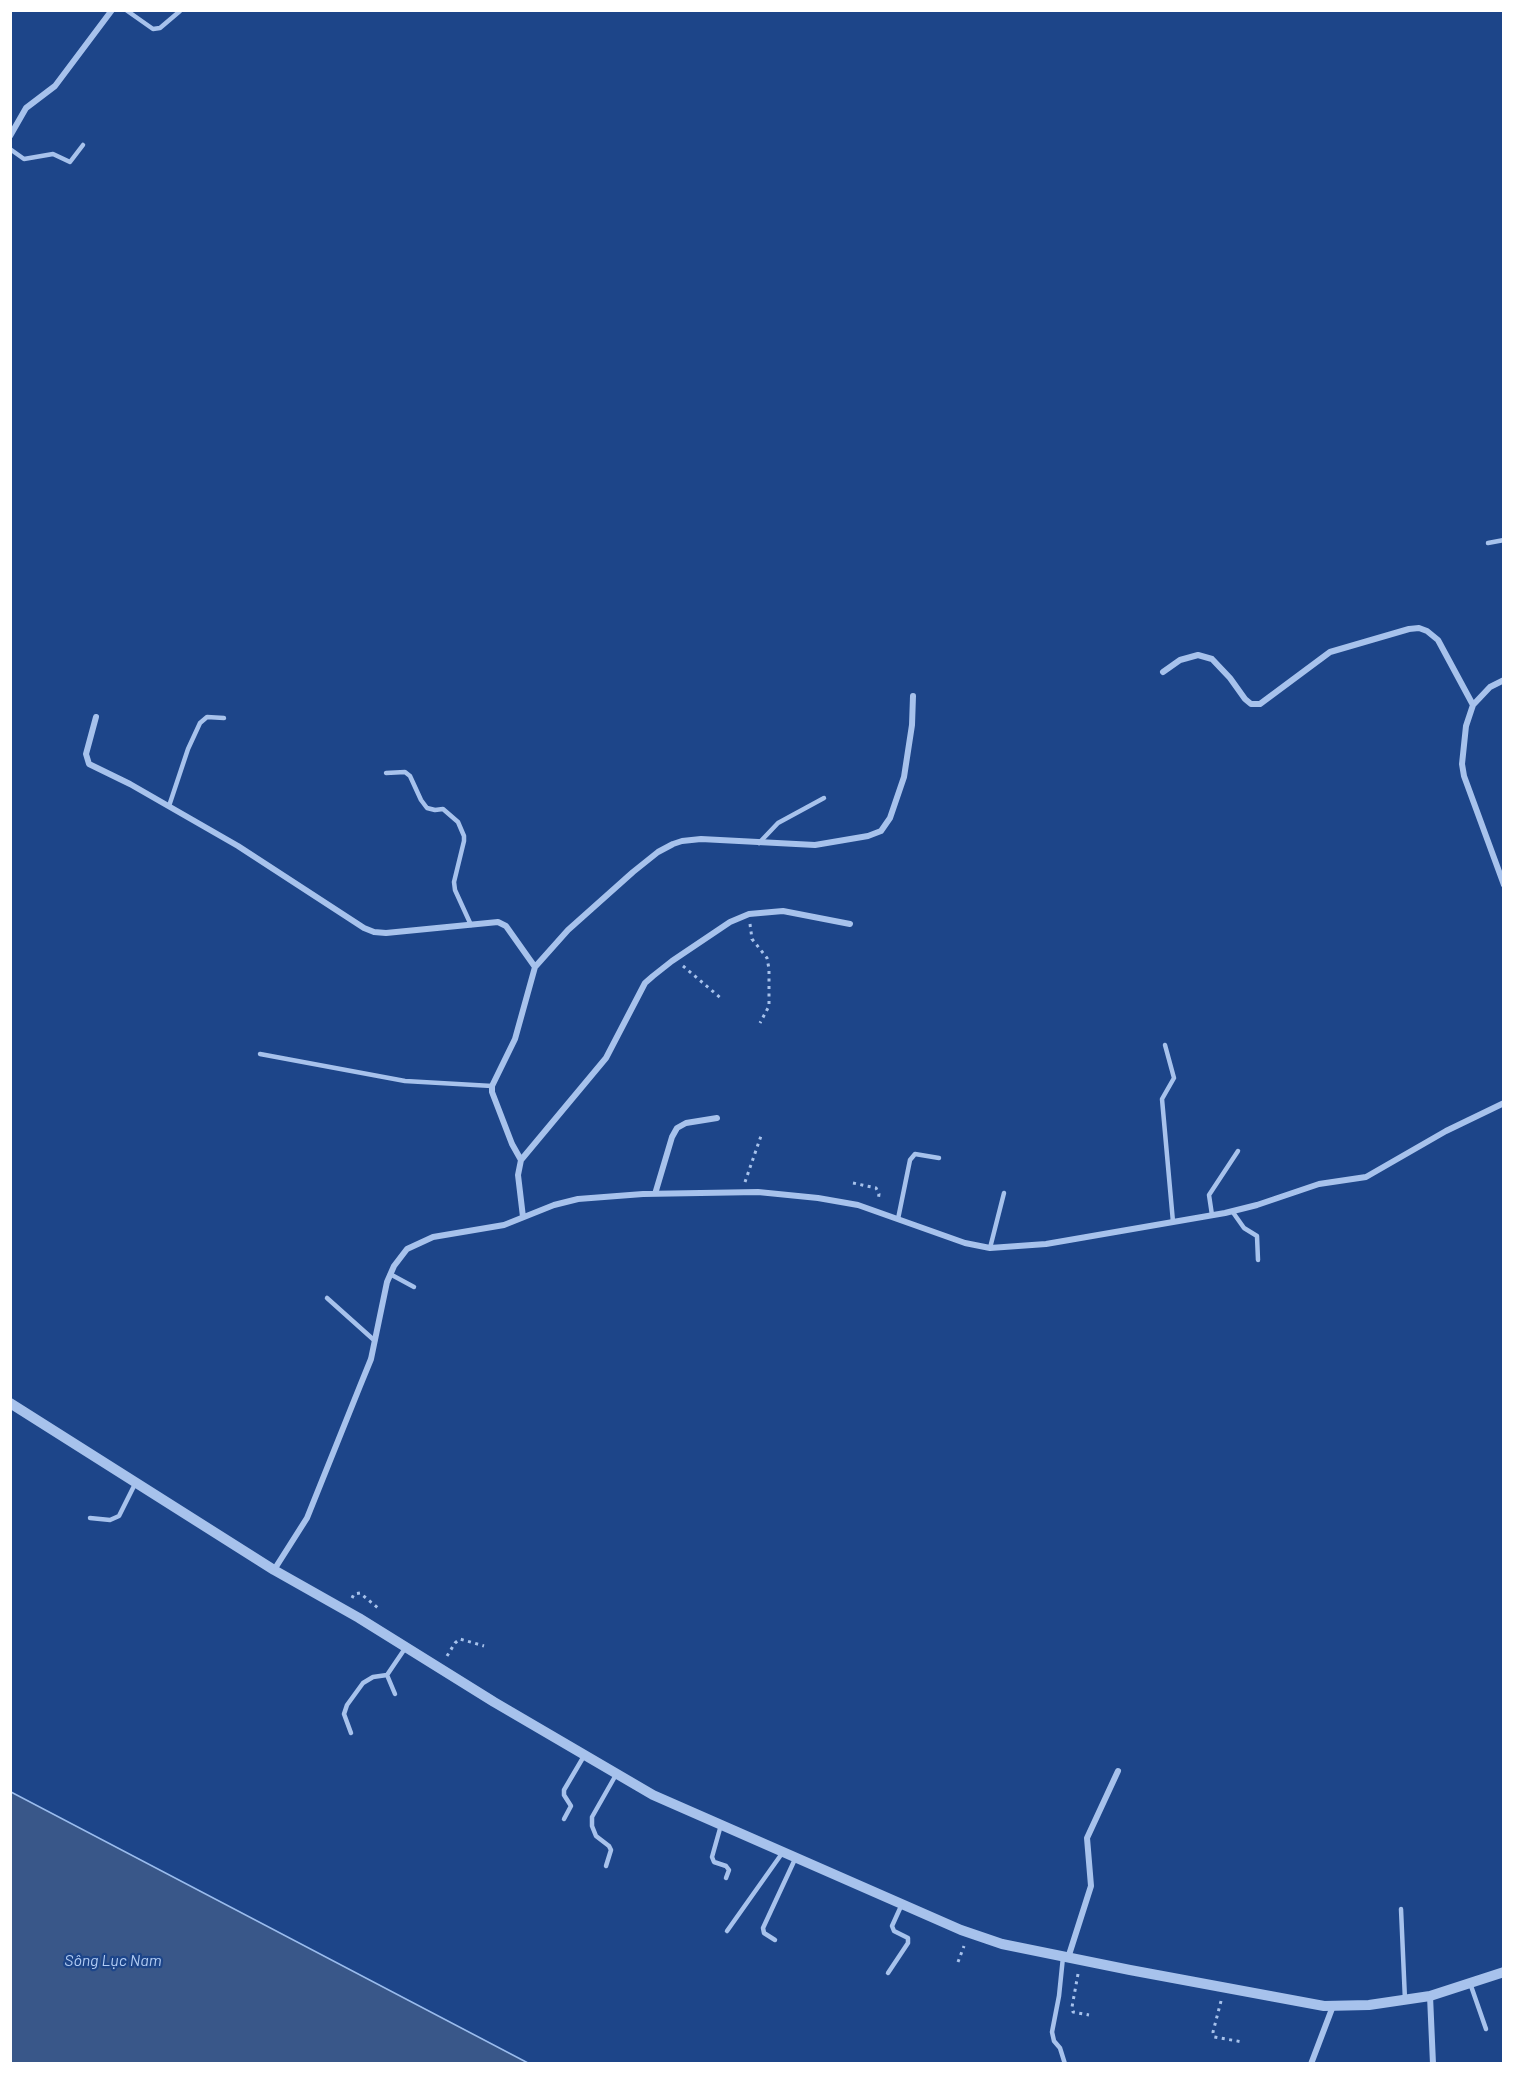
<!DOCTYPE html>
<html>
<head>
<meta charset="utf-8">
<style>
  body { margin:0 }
  #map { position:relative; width:1514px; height:2074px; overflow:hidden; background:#1d4589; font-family:Barlow,sans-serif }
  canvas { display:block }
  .frame { position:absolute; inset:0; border:12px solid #fff; pointer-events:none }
</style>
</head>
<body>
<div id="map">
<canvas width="1514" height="2074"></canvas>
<div class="frame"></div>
</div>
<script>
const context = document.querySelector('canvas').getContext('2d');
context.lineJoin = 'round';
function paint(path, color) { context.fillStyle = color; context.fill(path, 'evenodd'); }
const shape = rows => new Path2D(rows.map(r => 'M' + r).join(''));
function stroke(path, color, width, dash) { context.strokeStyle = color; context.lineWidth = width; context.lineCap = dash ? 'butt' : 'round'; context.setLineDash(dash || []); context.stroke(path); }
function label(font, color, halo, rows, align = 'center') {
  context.font = font + ' Barlow,sans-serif'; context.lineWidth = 4.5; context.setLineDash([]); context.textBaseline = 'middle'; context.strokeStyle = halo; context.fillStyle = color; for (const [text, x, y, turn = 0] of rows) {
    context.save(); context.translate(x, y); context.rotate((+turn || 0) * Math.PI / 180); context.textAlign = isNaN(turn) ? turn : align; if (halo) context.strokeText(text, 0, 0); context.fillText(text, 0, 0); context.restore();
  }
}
const water = shape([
  [11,1792,528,2063,11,2063,11,1792]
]);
paint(water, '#395789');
stroke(water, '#9abced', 1.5);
stroke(shape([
  [750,924,752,939,767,958,769,969,769,1006,760,1023],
  [683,966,723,1000],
  [745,1182,762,1133],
  [853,1183,876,1188,879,1194,878,1201],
  [352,1598,354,1594,360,1593,378,1608],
  [447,1656,455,1643,460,1639,484,1646],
  [958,1962,964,1946],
  [1078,1974,1072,2007,1073,2012,1089,2015],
  [1221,2001,1213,2032,1214,2037,1243,2042]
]), '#a7c2ec', 3, [3, 4.5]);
stroke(shape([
  [126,10,153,29,160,28,180,11],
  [10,149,24,159,53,154,70,162,83,145],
  [1488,543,1504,540],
  [386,773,405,772,410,776,421,800,427,808,435,810,443,809,458,822,464,836,464,841,454,882,455,890,471,925],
  [169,806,188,749,200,723,207,717,224,718],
  [759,843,778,823,824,798],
  [1165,1045,1174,1078,1162,1099,1173,1222],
  [260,1054,405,1081,492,1086],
  [1232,1211,1244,1228,1257,1236,1258,1260],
  [1212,1215,1209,1195,1238,1151],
  [898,1219,910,1160,915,1154,939,1158],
  [990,1248,1004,1193],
  [390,1274,414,1287],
  [327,1298,375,1341],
  [90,1518,110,1520,119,1516,136,1482],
  [395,1694,387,1675,406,1647],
  [351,1733,344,1714,347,1705,363,1683,373,1677,387,1675],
  [564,1819,571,1806,564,1795,564,1790,584,1756],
  [721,1825,712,1857,714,1862,726,1866,729,1870,726,1878],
  [606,1866,611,1850,609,1846,596,1836,592,1826,592,1817,617,1773],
  [1401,1909,1405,2000],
  [727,1931,783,1852],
  [775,1940,764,1933,763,1928,796,1857],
  [1063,1957,1059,1996,1052,2032,1054,2041,1060,2048,1065,2064],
  [888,1973,908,1943,908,1938,894,1931,892,1926,902,1904],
  [1470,1983,1486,2029]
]), '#a7c2ec', 4.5);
stroke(shape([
  [10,136,26,108,55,86,112,10],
  [1163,672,1180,660,1198,655,1212,659,1230,678,1245,699,1251,704,1260,704,1330,652,1409,629,1419,628,1427,631,1438,640,1473,705],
  [1504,680,1490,687,1473,705,1466,726,1462,764,1464,776,1504,885],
  [96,717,86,754,89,764,130,784,238,846,364,928,374,932,386,933,498,922,506,926,535,967],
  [521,1160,512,1144,492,1092,492,1086,515,1039,535,967,568,930,633,872,658,852,673,844,682,841,701,839,815,845,868,836,881,831,890,818,904,777,912,725,913,696],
  [655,1194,672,1137,677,1128,686,1123,717,1118],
  [523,1217,518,1175,521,1160,606,1058,645,983,653,976,672,961,730,922,749,914,783,911,850,924],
  [274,1570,307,1518,360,1386,371,1359,387,1282,394,1266,407,1249,433,1237,504,1225,554,1205,578,1199,643,1194,758,1192,818,1198,858,1205,965,1243,990,1248,1046,1244,1225,1213,1257,1205,1319,1184,1366,1177,1446,1131,1504,1103],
  [1068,1958,1091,1886,1087,1838,1118,1771],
  [1430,1996,1433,2064],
  [1311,2064,1333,2006]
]), '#a7c2ec', 6);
stroke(shape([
  [10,1403,274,1570,359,1618,494,1702,653,1795,961,1930,1002,1944,1130,1970,1324,2006,1369,2005,1430,1996,1504,1972]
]), '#a7c2ec', 10);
label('italic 16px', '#b2ccf3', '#1d4589', [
  ["Sông Lục Nam",113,1961]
]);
</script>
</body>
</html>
